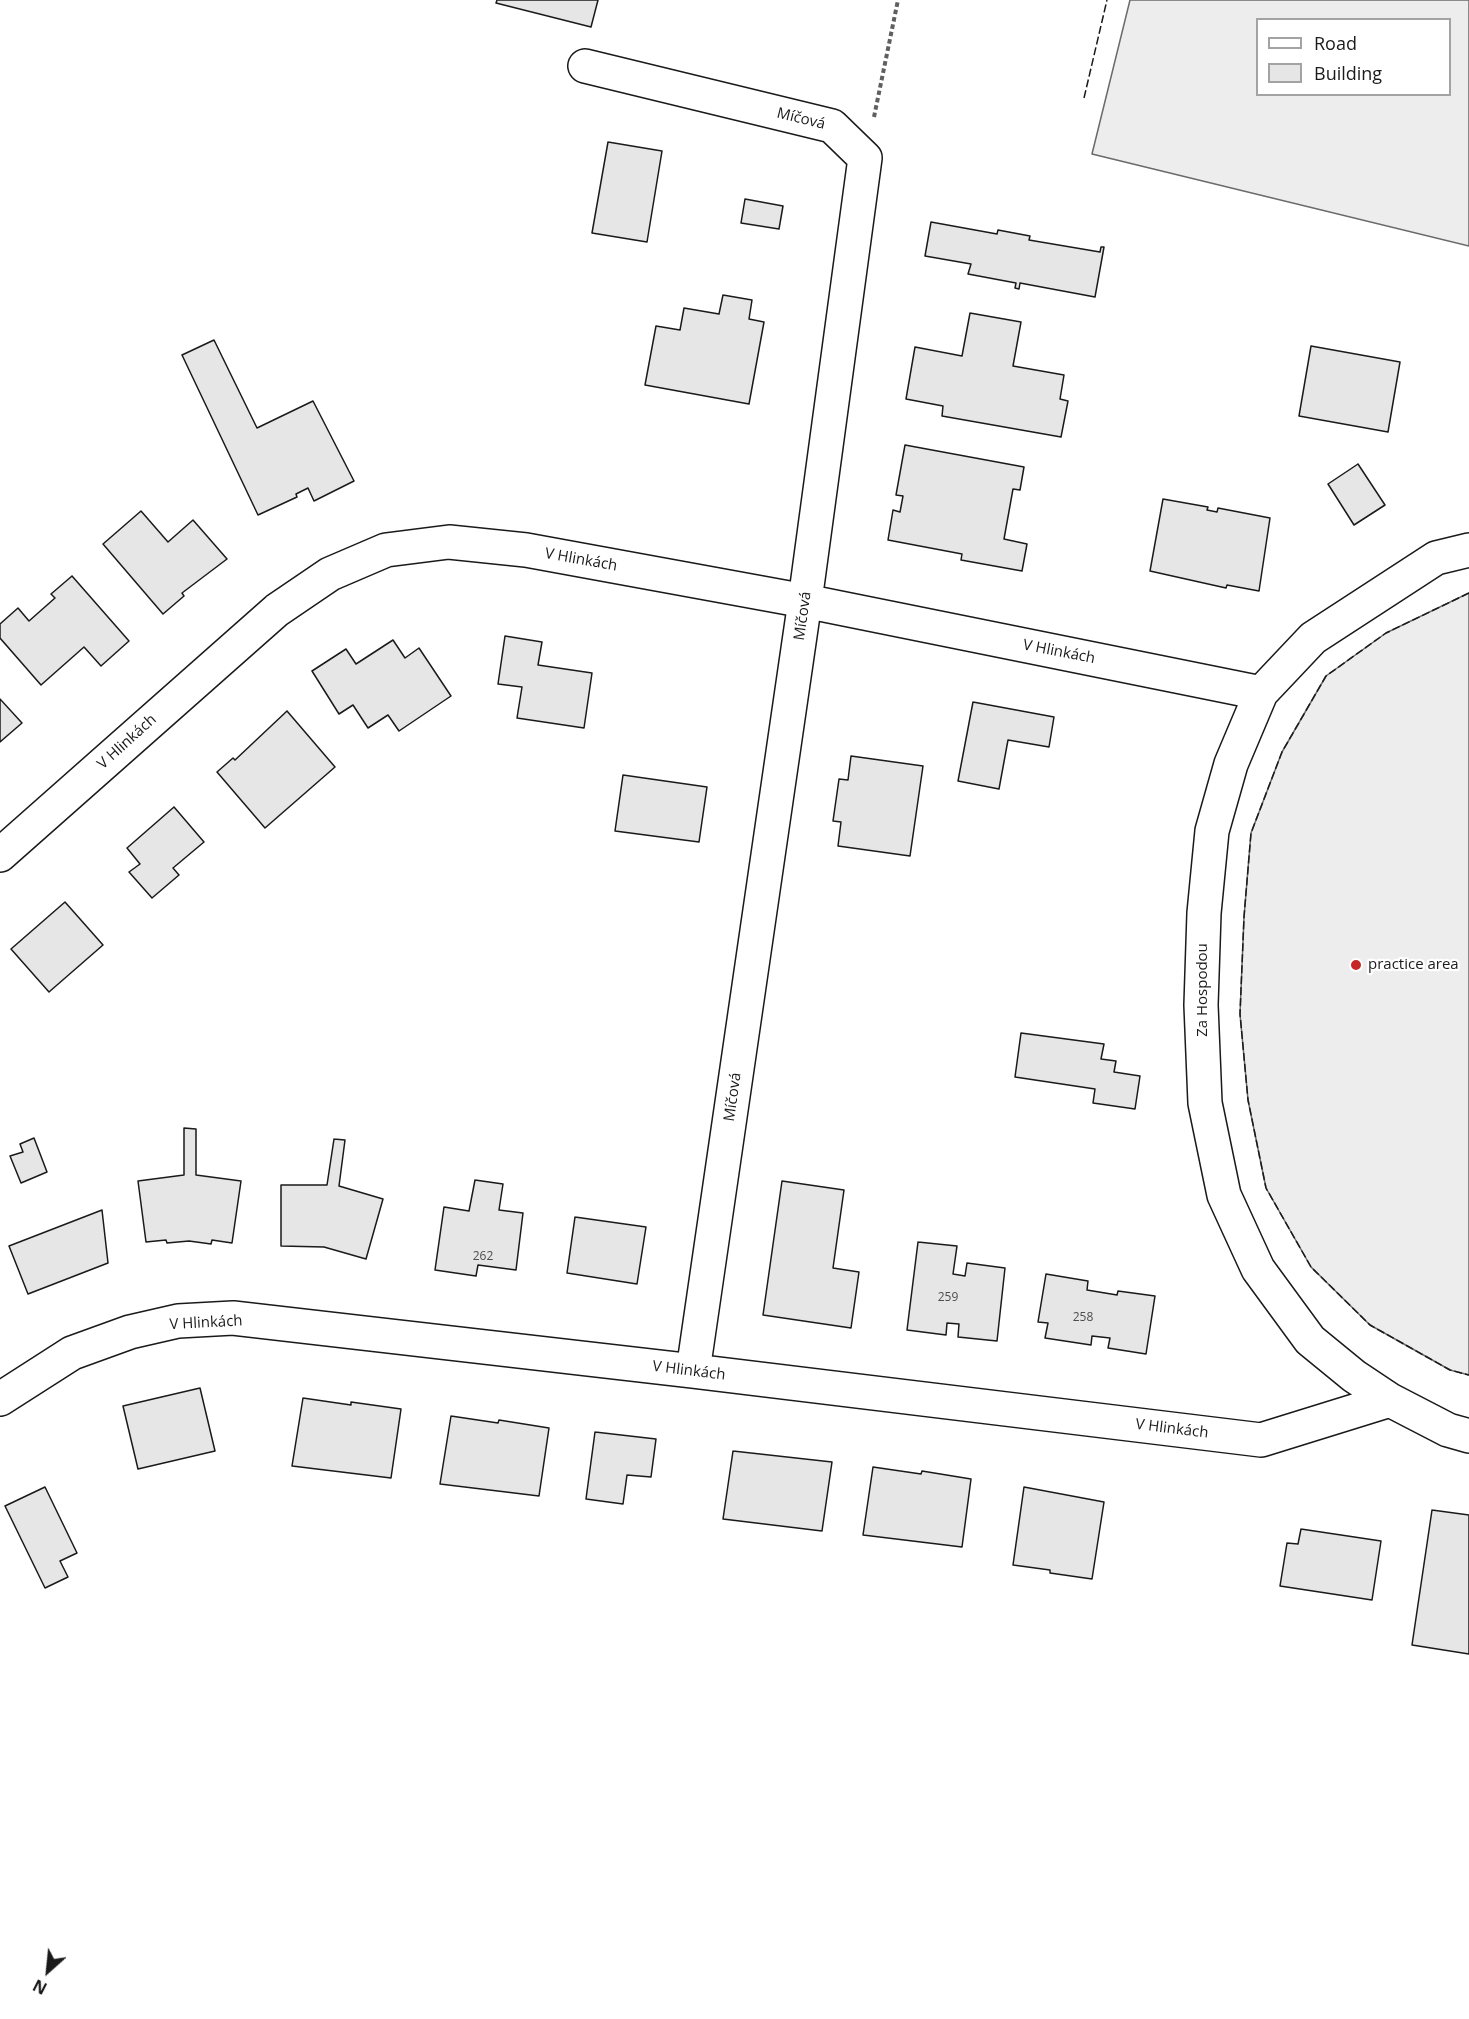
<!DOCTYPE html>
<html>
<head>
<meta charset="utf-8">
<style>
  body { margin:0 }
  #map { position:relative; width:1469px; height:2019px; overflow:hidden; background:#fff; font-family:"Open Sans",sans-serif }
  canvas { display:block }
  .legend { position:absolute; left:1256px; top:18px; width:195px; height:78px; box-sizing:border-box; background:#fff; border:2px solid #a3a3a3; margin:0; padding:8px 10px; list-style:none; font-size:18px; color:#1a1a1a }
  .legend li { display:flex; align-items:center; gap:12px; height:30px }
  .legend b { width:30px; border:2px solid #a3a3a3 }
  .north { position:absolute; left:18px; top:1941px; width:60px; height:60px; -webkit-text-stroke:4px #fff; paint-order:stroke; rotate:207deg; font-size:16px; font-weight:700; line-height:24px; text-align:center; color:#1a1a1a }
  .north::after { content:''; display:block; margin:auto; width:21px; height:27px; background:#1a1a1a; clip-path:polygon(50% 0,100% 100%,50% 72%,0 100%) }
</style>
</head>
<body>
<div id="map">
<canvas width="1469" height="2019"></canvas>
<ul class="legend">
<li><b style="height:8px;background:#fff"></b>Road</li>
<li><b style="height:16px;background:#e6e6e6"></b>Building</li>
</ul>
<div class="north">N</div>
</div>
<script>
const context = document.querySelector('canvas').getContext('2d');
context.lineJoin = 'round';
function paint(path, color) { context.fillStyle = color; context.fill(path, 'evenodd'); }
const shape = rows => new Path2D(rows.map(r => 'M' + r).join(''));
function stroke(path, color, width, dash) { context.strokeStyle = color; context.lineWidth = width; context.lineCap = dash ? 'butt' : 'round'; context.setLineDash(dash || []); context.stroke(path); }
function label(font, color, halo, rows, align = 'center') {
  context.font = font + ' "Open Sans",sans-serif'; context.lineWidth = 4.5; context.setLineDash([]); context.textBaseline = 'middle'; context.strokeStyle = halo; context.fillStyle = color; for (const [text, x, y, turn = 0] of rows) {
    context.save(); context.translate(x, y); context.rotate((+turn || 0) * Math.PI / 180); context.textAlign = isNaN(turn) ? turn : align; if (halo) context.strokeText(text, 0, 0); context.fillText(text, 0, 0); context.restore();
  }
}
const built = shape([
  [1130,0,1469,0,1469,246,1092,154,1130,0],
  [1258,20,1450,20,1450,94,1258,94,1258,20],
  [1469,593,1469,1375,1450,1370,1370,1325,1311,1267,1266,1188,1248,1100,1240,1014,1244,917,1251,833,1282,752,1326,676,1386,633,1469,593]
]);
paint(built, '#ededed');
stroke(built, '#6a6a6a', 1.5);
const building = shape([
  [497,0,598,0,591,27,496,3,497,0],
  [608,142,662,151,647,242,592,233,608,142],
  [745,199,783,206,779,229,741,223,745,199],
  [931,222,997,234,998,230,1030,236,1029,240,1100,252,1101,247,1104,247,1095,297,1020,283,1019,289,1015,288,1016,283,968,274,971,264,925,256,931,222],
  [723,295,752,300,749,319,764,322,749,404,645,385,656,326,680,330,684,308,719,314,723,295],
  [970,313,1021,322,1013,366,1064,375,1060,399,1068,401,1061,437,942,416,943,406,906,399,915,347,962,356,970,313],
  [214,340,257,428,313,401,354,481,314,501,308,488,296,494,297,497,258,515,182,355,214,340],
  [1311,346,1400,362,1388,432,1299,416,1311,346],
  [905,445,1024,467,1020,490,1013,489,1004,539,1027,544,1022,571,961,560,962,554,888,540,893,510,900,512,903,496,896,495,905,445],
  [1358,464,1385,505,1354,525,1328,484,1358,464],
  [1163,499,1208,507,1207,510,1217,512,1218,508,1270,518,1259,591,1227,585,1226,588,1150,571,1163,499],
  [141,511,168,542,193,520,227,559,182,593,184,596,163,614,103,544,141,511],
  [72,576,129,641,101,666,84,647,41,685,0,638,0,624,18,608,29,621,55,598,51,594,72,576],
  [505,636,542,642,538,665,592,673,584,728,517,718,522,687,498,684,505,636],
  [393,640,405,658,419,648,451,696,399,731,388,715,368,728,353,705,339,714,312,671,346,649,356,664,393,640],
  [0,699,22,723,0,742,0,699],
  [973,702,1054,717,1049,747,1008,740,999,789,958,781,973,702],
  [287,711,335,767,265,828,217,772,233,758,235,760,287,711],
  [851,756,923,766,910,856,838,846,841,822,833,821,839,779,848,780,851,756],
  [623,775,707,787,699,842,615,831,623,775],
  [174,807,204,842,173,868,179,875,152,898,129,872,140,864,127,848,174,807],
  [65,902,103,945,49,992,11,949,65,902],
  [1021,1033,1104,1044,1101,1059,1116,1061,1114,1072,1140,1076,1135,1109,1093,1103,1095,1089,1015,1077,1021,1033],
  [184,1128,196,1129,196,1175,241,1181,232,1243,212,1240,211,1244,189,1241,167,1243,166,1240,146,1242,138,1181,184,1175,184,1128],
  [34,1138,47,1172,21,1183,10,1156,23,1152,20,1144,34,1138],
  [334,1139,345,1140,339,1186,383,1199,366,1259,324,1247,281,1246,281,1185,327,1185,334,1139],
  [475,1180,503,1184,499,1210,523,1213,516,1270,478,1265,476,1276,435,1270,444,1207,469,1211,475,1180],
  [782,1181,844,1190,833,1268,859,1272,851,1328,763,1315,782,1181],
  [102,1210,108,1263,28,1294,9,1246,102,1210],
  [575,1217,646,1227,637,1284,567,1273,575,1217],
  [918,1242,957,1246,953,1274,965,1276,967,1263,1005,1268,997,1341,958,1337,959,1324,947,1323,946,1335,907,1330,918,1242],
  [1046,1274,1088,1281,1087,1290,1117,1295,1118,1291,1155,1296,1146,1354,1108,1348,1110,1338,1092,1336,1091,1345,1045,1338,1048,1323,1038,1322,1046,1274],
  [200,1388,215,1451,138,1469,123,1406,200,1388],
  [303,1398,351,1405,351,1402,401,1409,391,1478,292,1466,303,1398],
  [451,1416,498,1423,499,1420,549,1428,539,1496,440,1484,451,1416],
  [595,1432,656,1439,651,1477,627,1475,623,1504,586,1499,595,1432],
  [733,1451,832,1462,822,1531,723,1519,733,1451],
  [873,1467,921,1474,922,1471,971,1479,962,1547,863,1535,873,1467],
  [45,1487,77,1553,60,1561,68,1577,45,1588,5,1506,45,1487],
  [1024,1487,1104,1502,1092,1579,1050,1573,1050,1570,1013,1565,1024,1487],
  [1432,1510,1469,1515,1469,1654,1412,1645,1432,1510],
  [1301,1529,1381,1541,1372,1600,1280,1586,1287,1543,1298,1544,1301,1529]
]);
paint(building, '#e6e6e6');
stroke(building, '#1a1a1a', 1.5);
const minor = shape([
  [585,66,832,126,865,158,805,601,693,1371],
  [1469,550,1436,558,1313,638,1261,693,1231,764,1212,831,1204,913,1201,1005,1205,1103,1224,1195,1258,1269,1310,1340,1354,1376,1390,1400,1448,1430,1469,1436],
  [0,855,277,610,330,574,386,550,449,542,526,550,805,601,1261,693],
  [0,1399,72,1353,130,1332,178,1321,233,1318,693,1371,1261,1440,1390,1400]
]);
stroke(minor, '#1a1a1a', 36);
stroke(shape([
  [874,117,898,0]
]), '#5f5f5f', 4, [4.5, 3]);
stroke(minor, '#fff', 33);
stroke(shape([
  [1084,98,1107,0],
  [1469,593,1386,633,1326,676,1282,752,1251,833,1244,917,1240,1014,1248,1100,1266,1188,1311,1267,1370,1325,1450,1370,1469,1375]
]), '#1a1a1a', 1.5, [8, 3]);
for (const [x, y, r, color] of [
  [1356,965,6,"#c62828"]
]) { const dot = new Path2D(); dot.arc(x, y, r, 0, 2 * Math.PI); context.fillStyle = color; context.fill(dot); stroke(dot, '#fff', 2); }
label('12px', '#4d4d4d', null, [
  ["262",483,1257],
  ["259",948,1298],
  ["258",1083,1318]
]);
label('15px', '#1a1a1a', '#fff', [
  ["Míčová",801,119,14],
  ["V Hlinkách",581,560,10],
  ["Míčová",803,616,-82],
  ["V Hlinkách",1059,652,11],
  ["V Hlinkách",127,742,-42],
  ["Za Hospodou",1203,990,-90],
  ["Míčová",733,1097,-82],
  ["V Hlinkách",206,1323,-3],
  ["V Hlinkách",689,1371,7],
  ["V Hlinkách",1172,1429,7]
]);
label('15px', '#1a1a1a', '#fff', [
  ["practice area",1368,965]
], 'left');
</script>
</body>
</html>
